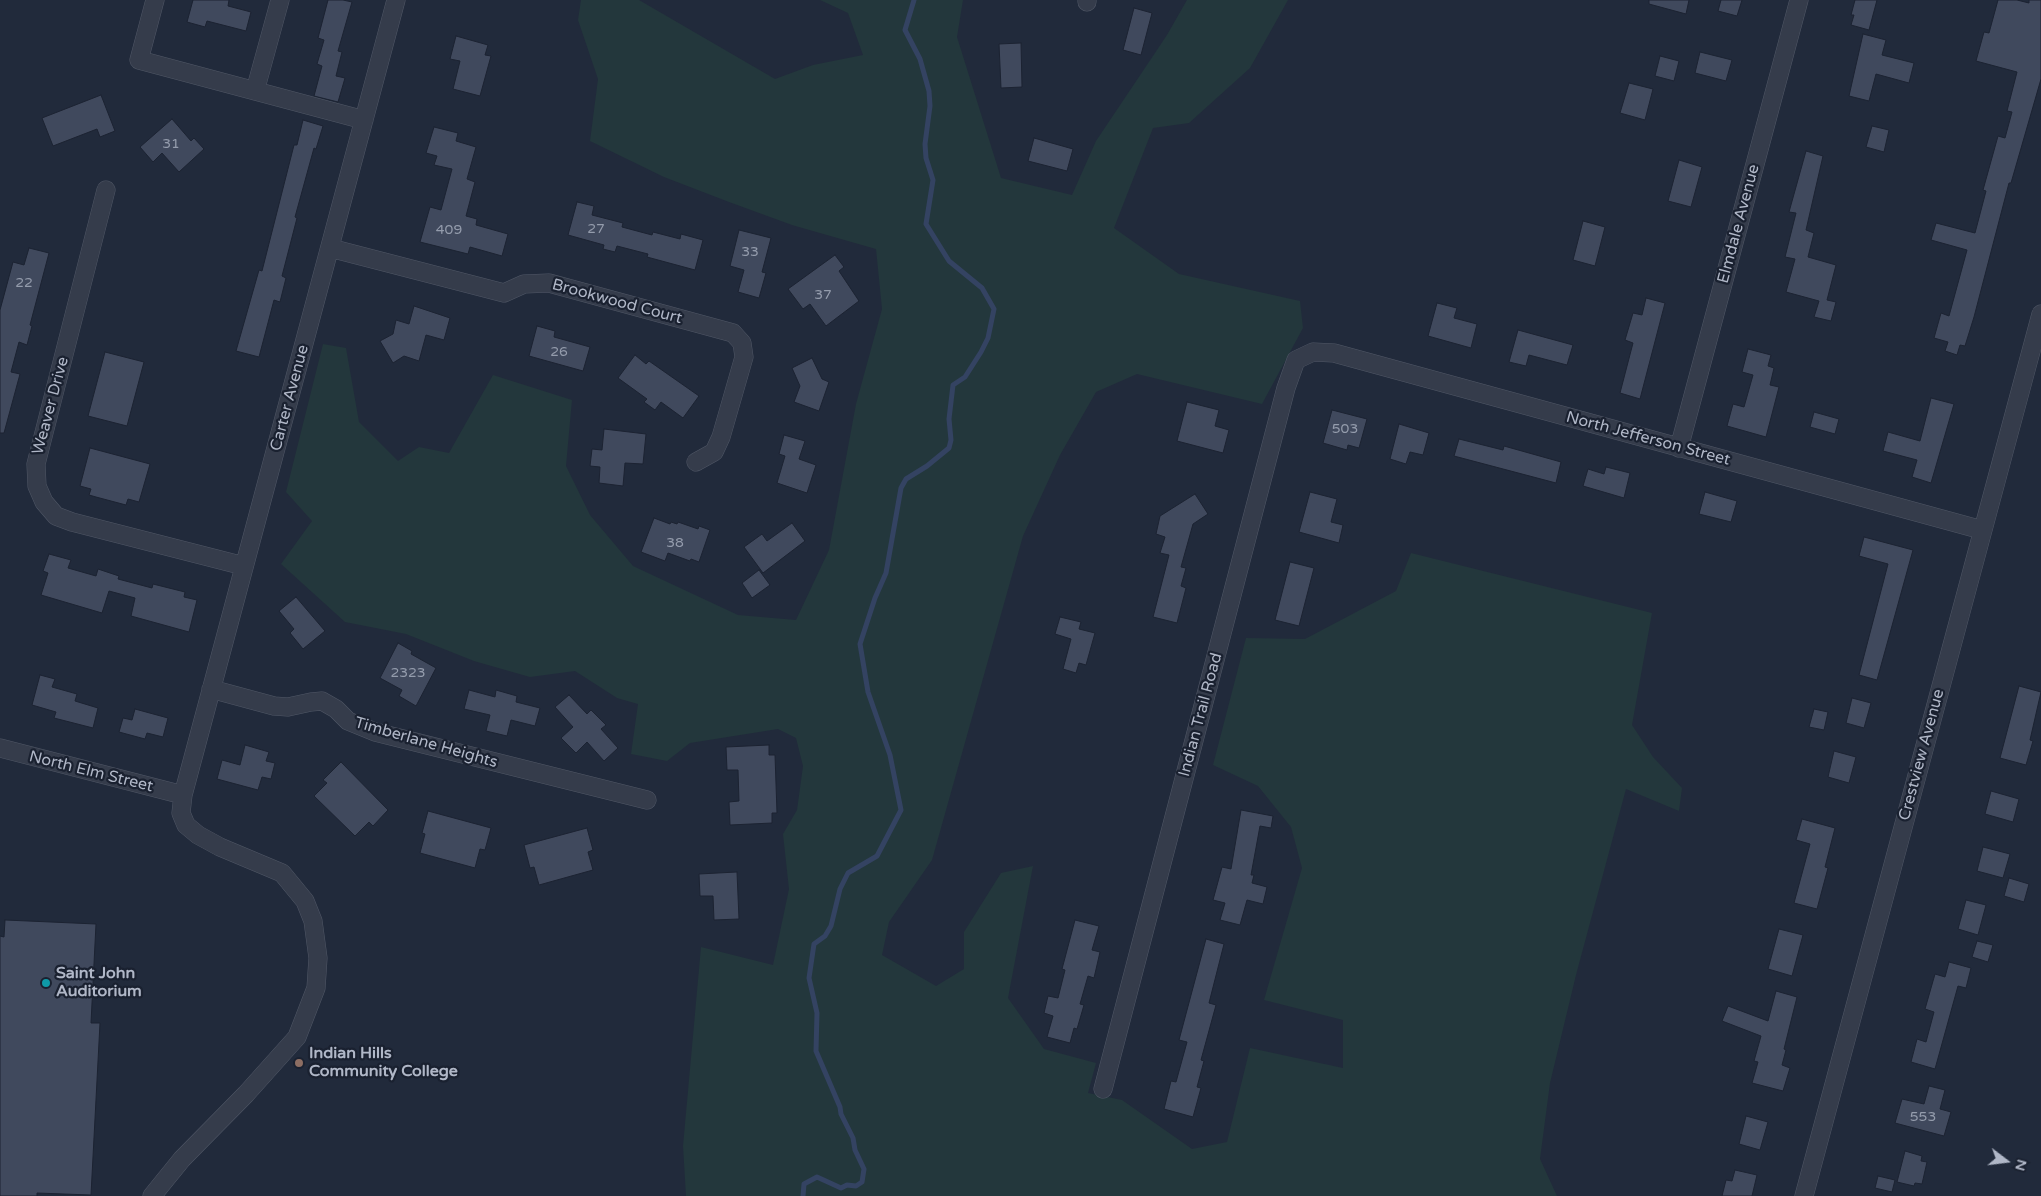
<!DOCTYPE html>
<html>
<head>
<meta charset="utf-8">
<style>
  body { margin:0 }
  #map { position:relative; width:2041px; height:1196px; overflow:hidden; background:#212a3b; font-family:"Varela Round",sans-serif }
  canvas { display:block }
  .north { position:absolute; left:1981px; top:1136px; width:50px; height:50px; -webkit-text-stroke:4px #1a2130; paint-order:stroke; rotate:105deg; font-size:14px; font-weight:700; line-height:20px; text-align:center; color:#b0b7c7 }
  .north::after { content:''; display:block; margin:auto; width:18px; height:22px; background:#b0b7c7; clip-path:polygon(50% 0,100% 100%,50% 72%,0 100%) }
</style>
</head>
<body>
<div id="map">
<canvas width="2041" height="1196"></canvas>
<div class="north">N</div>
</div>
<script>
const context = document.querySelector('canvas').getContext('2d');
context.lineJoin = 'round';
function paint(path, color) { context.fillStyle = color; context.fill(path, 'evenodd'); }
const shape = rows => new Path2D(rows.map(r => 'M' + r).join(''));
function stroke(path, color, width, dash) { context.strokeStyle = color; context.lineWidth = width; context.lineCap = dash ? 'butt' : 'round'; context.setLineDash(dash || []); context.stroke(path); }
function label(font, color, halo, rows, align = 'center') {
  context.font = font + ' "Varela Round",sans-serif'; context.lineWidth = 4.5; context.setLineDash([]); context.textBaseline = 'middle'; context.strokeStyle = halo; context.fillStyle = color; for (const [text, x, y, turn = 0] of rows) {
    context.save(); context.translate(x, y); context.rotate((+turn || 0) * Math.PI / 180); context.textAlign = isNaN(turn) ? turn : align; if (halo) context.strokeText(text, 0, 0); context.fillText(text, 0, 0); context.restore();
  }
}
paint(shape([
  [581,0,639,0,775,79,813,65,863,55,848,13,820,0,963,0,957,37,1001,178,1072,195,1096,141,1167,35,1187,0,1288,0,1250,68,1189,123,1153,128,1114,228,1179,274,1300,301,1303,328,1262,404,1137,374,1096,392,1060,455,1023,536,932,860,889,922,882,955,936,986,964,969,964,932,1001,873,1033,866,1008,998,1044,1049,1096,1063,1088,1093,1122,1100,1192,1149,1227,1142,1250,1048,1343,1068,1343,1020,1264,1000,1302,868,1291,827,1258,786,1213,765,1246,638,1305,639,1396,591,1411,553,1652,613,1632,725,1653,757,1682,788,1679,811,1626,789,1576,975,1550,1083,1540,1159,1557,1196,686,1196,683,1146,701,947,773,965,789,889,783,834,797,810,803,766,796,738,778,729,690,743,667,761,631,754,638,704,617,698,575,671,530,677,474,661,406,634,345,622,281,564,312,521,286,492,323,344,346,348,359,422,398,461,419,447,449,453,493,375,572,400,566,466,590,515,633,566,738,615,796,620,829,550,856,404,882,309,876,249,792,225,729,202,664,177,590,141,598,79,578,20]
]), '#23373c');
stroke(shape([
  [803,1196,804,1184,817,1177,841,1188,847,1185,856,1186,862,1182,864,1169,855,1150,853,1138,841,1114,840,1107,816,1051,817,1013,809,978,814,944,825,936,831,926,840,889,848,873,877,856,901,810,890,755,868,692,860,644,875,598,886,573,901,488,906,479,927,466,949,448,951,440,949,419,953,385,965,377,981,352,988,338,994,309,982,288,949,261,926,224,933,180,926,158,925,144,930,106,929,91,920,59,905,30,914,0]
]), '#344362', 5);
const building = shape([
  [193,0,229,0,228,6,251,12,246,31,207,21,205,27,187,22,193,0],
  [328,0,343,0,352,2,338,51,342,52,336,76,345,78,338,102,314,96,322,66,317,64,324,40,318,38,328,0],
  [1649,0,1689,0,1686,14,1649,4,1649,0],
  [1721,0,1742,0,1737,16,1718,11,1721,0],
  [1855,0,1877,0,1869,30,1851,25,1854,15,1851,15,1855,0],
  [1998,0,2017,0,2029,3,2029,0,2041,0,2041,79,2011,183,2009,183,1974,317,1965,346,1960,345,1957,355,1945,351,1948,342,1934,338,1941,313,1949,316,1967,250,1931,240,1936,223,1975,233,1986,191,1983,190,1998,136,2005,138,2012,112,2007,111,2017,72,1976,61,1984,32,1989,33,1998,0],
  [1134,8,1152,13,1141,55,1123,50,1134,8],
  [1863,34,1886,40,1882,55,1914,63,1909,83,1876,74,1869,101,1849,96,1863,34],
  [456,36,488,45,485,55,491,56,480,96,453,89,460,61,450,59,456,36],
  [1021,43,1022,87,1001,88,999,44,1021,43],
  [1700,52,1732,60,1726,81,1695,73,1700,52],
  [1660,56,1679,61,1674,81,1655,76,1660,56],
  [1629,83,1653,89,1645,120,1620,113,1629,83],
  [101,95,115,131,100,137,97,129,53,146,42,118,101,95],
  [172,119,191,141,194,138,204,149,179,172,162,153,153,162,140,147,172,119],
  [303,120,323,126,316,149,314,148,295,217,297,218,282,276,286,278,280,302,274,300,259,357,236,351,259,270,262,271,294,145,297,145,303,120],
  [1872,126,1889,130,1884,152,1866,147,1872,126],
  [434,127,458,133,456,141,476,147,467,179,475,182,466,216,477,219,476,225,508,234,502,256,470,247,468,254,420,242,430,207,441,210,452,169,434,165,437,156,426,153,434,127],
  [1034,138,1073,149,1067,171,1028,161,1034,138],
  [1806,151,1823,156,1806,230,1814,233,1808,257,1836,265,1827,300,1836,302,1831,321,1814,317,1819,301,1786,292,1795,259,1785,257,1796,213,1789,212,1806,151],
  [1679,160,1702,167,1691,207,1668,201,1679,160],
  [577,202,594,206,592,215,623,223,622,227,652,235,653,232,680,239,681,234,703,240,695,270,647,257,648,254,617,246,615,252,603,249,604,245,568,235,577,202],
  [1583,221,1605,227,1595,266,1573,260,1583,221],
  [739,230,771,238,762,272,766,273,759,298,738,292,744,270,730,266,739,230],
  [29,248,49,253,30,325,32,326,27,345,19,342,11,372,20,374,4,433,0,433,0,310,13,262,24,265,29,248],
  [835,255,844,267,839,271,859,301,826,326,810,304,803,309,788,289,835,255],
  [1646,298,1665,303,1640,399,1620,393,1633,343,1625,340,1633,313,1642,315,1646,298],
  [1437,303,1457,308,1454,318,1477,324,1471,348,1428,336,1437,303],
  [414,306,450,318,444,340,426,335,419,361,404,356,393,363,380,341,393,334,396,320,409,324,414,306],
  [537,326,555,331,554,337,590,347,583,371,529,356,537,326],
  [1518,330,1573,345,1567,365,1529,355,1526,366,1509,362,1518,330],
  [1748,349,1771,355,1768,366,1774,368,1770,385,1779,387,1766,437,1727,426,1733,404,1744,407,1753,375,1742,372,1748,349],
  [105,352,144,362,127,426,88,416,105,352],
  [635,355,646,364,649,361,699,396,683,418,661,402,655,410,644,402,647,399,618,378,635,355],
  [812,358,822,379,829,382,819,411,794,402,800,386,792,368,812,358],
  [1931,398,1954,404,1931,483,1912,477,1917,460,1883,451,1888,432,1920,441,1931,398],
  [1187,402,1219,410,1215,426,1229,430,1223,453,1177,441,1187,402],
  [1332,410,1367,419,1359,448,1348,445,1347,450,1323,443,1332,410],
  [1814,412,1839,419,1835,434,1810,427,1814,412],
  [1399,424,1429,433,1423,455,1410,452,1406,464,1390,459,1399,424],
  [604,429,646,434,643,464,625,463,623,486,599,483,600,467,590,466,592,449,602,450,604,429],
  [784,435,805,441,799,459,816,465,807,493,777,483,785,456,779,454,784,435],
  [1459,439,1503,450,1504,446,1561,462,1556,483,1454,456,1459,439],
  [90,448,150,464,139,502,128,499,126,505,96,497,89,495,91,489,80,486,90,448],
  [1606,467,1630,473,1624,498,1583,486,1588,469,1604,474,1606,467],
  [1310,492,1337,499,1331,522,1343,525,1339,543,1299,532,1310,492],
  [1705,492,1737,501,1731,522,1699,514,1705,492],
  [1195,494,1208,514,1193,524,1181,567,1186,568,1181,586,1186,588,1177,623,1153,617,1169,555,1160,553,1165,537,1156,534,1160,516,1195,494],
  [654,518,670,524,671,522,677,524,678,522,698,529,699,526,710,530,699,562,691,559,690,561,668,553,665,561,641,552,654,518],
  [792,523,805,541,763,573,744,547,762,534,767,541,792,523],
  [1864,537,1913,550,1877,680,1859,675,1888,564,1859,556,1864,537],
  [49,554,71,560,68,568,96,576,98,569,119,576,118,579,152,588,153,584,185,592,184,597,197,600,189,632,131,616,135,598,109,591,102,613,41,595,48,573,43,571,49,554],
  [1290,562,1314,568,1299,626,1275,620,1290,562],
  [759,570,770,585,752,598,742,583,759,570],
  [296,597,325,631,303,649,290,633,294,629,279,611,296,597],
  [1060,617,1081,622,1079,629,1095,633,1086,665,1079,663,1076,673,1063,669,1071,639,1055,634,1060,617],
  [398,643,412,651,411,654,436,668,416,706,399,696,402,690,380,678,398,643],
  [40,675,55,679,52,687,77,694,75,701,98,708,93,728,54,718,56,712,32,705,40,675],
  [2019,686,2041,692,2030,740,2033,741,2026,765,2000,758,2019,686],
  [469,690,495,697,496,690,517,696,516,702,540,708,535,726,511,720,507,736,486,731,490,715,464,709,469,690],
  [569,695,587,714,591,710,606,725,601,729,618,748,604,761,587,742,576,753,561,738,573,727,555,707,569,695],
  [1852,698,1871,703,1864,728,1846,723,1852,698],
  [135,709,168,718,163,737,147,733,145,739,119,732,123,718,132,720,135,709],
  [1814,709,1828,712,1824,730,1809,727,1814,709],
  [245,745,269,752,266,761,275,763,271,779,262,777,258,790,217,779,222,760,240,765,245,745],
  [769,745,769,755,775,755,777,813,772,813,772,823,730,825,729,802,739,801,738,770,727,770,726,747,769,745],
  [1834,751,1856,757,1849,783,1828,777,1834,751],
  [341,762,388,810,373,826,369,822,355,836,314,796,327,783,323,780,341,762],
  [1991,791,2019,799,2013,822,1985,814,1991,791],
  [1241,810,1273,816,1271,828,1260,826,1251,875,1254,875,1252,883,1267,887,1263,904,1247,900,1240,925,1220,920,1225,903,1213,900,1222,867,1231,869,1241,810],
  [428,811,491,828,485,850,480,849,475,868,420,853,425,834,422,833,428,811],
  [1802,819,1835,828,1825,867,1828,868,1817,909,1794,903,1810,844,1796,840,1802,819],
  [587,828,593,850,588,852,593,870,539,885,534,867,530,868,524,845,587,828],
  [1983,847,2010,854,2003,878,1977,871,1983,847],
  [737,872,739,919,714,920,713,896,700,896,699,874,737,872],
  [2009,878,2029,884,2024,902,2004,896,2009,878],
  [1966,900,1986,905,1978,935,1958,929,1966,900],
  [5,920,96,924,91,1023,100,1023,91,1195,37,1193,37,1196,0,1196,0,936,4,937,5,920],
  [1075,920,1099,926,1092,950,1100,952,1094,978,1088,976,1080,1004,1084,1005,1077,1029,1074,1028,1070,1043,1047,1037,1053,1016,1044,1013,1048,996,1058,998,1065,970,1062,969,1075,920],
  [1779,929,1803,935,1792,976,1768,969,1779,929],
  [1206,939,1224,944,1209,1003,1216,1005,1201,1060,1204,1061,1197,1087,1201,1088,1193,1117,1164,1109,1171,1081,1176,1082,1187,1042,1179,1040,1206,939],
  [1977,941,1993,945,1988,962,1972,957,1977,941],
  [1949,962,1971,968,1966,988,1958,986,1935,1069,1911,1062,1917,1039,1926,1042,1934,1012,1925,1009,1935,974,1945,977,1949,962],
  [1776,991,1797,997,1784,1049,1786,1050,1782,1065,1790,1068,1783,1091,1752,1083,1758,1062,1754,1061,1761,1036,1722,1021,1728,1006,1768,1021,1776,991],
  [1929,1086,1945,1090,1940,1109,1951,1112,1944,1136,1895,1123,1902,1099,1924,1104,1929,1086],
  [1746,1116,1768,1122,1760,1150,1739,1144,1746,1116],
  [1905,1151,1922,1156,1921,1161,1927,1162,1922,1184,1915,1183,1914,1186,1897,1182,1905,1151],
  [1735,1170,1757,1175,1752,1196,1722,1196,1726,1180,1732,1181,1735,1170],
  [1878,1176,1895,1180,1892,1192,1875,1188,1878,1176]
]);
paint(building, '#40495d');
stroke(building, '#1c2332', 1);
const minor = shape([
  [155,0,139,60,364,120],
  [1087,2,1087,0],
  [255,91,280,0],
  [106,190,36,464,37,486,44,502,56,516,72,522,244,566],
  [330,248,504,293,524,284,549,283,733,333,742,343,744,357,721,437,714,452,696,462],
  [1679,448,1799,0],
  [211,689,274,706,288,707,311,702,322,701,336,709,348,721,375,732,647,800],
  [0,748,183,795],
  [1103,1089,1286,388,1296,360,1313,352,1334,353,1982,530],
  [152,1196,182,1159,246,1094,297,1037,316,988,318,958,313,921,305,901,282,873,220,847,198,835,186,825,181,813,183,795,396,0],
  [1804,1196,2041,314]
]);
stroke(minor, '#505766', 19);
stroke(minor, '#353c4b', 18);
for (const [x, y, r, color] of [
  [46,983,5,"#0f9aa8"],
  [299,1063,5,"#8d6e63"]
]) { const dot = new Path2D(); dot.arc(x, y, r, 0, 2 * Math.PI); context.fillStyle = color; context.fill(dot); stroke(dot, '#1a2130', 2); }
label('14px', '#949cac', null, [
  ["31",171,144],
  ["27",596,229],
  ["409",449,230],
  ["33",750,252],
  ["22",24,283],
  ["37",823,295],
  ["26",559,352],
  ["503",1345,429],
  ["38",675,543],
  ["2323",408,673],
  ["553",1923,1117]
]);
label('16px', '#b0b7c7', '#1a2130', [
  ["Elmdale Avenue",1739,224,-75],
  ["Brookwood Court",617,302,15],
  ["Carter Avenue",290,398,-75],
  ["Weaver Drive",51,406,-75],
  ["North Jefferson Street",1648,439,15],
  ["Indian Trail Road",1201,715,-75],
  ["Timberlane Heights",426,743,16],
  ["Crestview Avenue",1922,755,-75],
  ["North Elm Street",91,772,14]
]);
label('bold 16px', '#b0b7c7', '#1a2130', [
  ["Saint John",56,974],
  ["Auditorium",56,992],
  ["Indian Hills",309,1054],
  ["Community College",309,1072]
], 'left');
</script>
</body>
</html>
